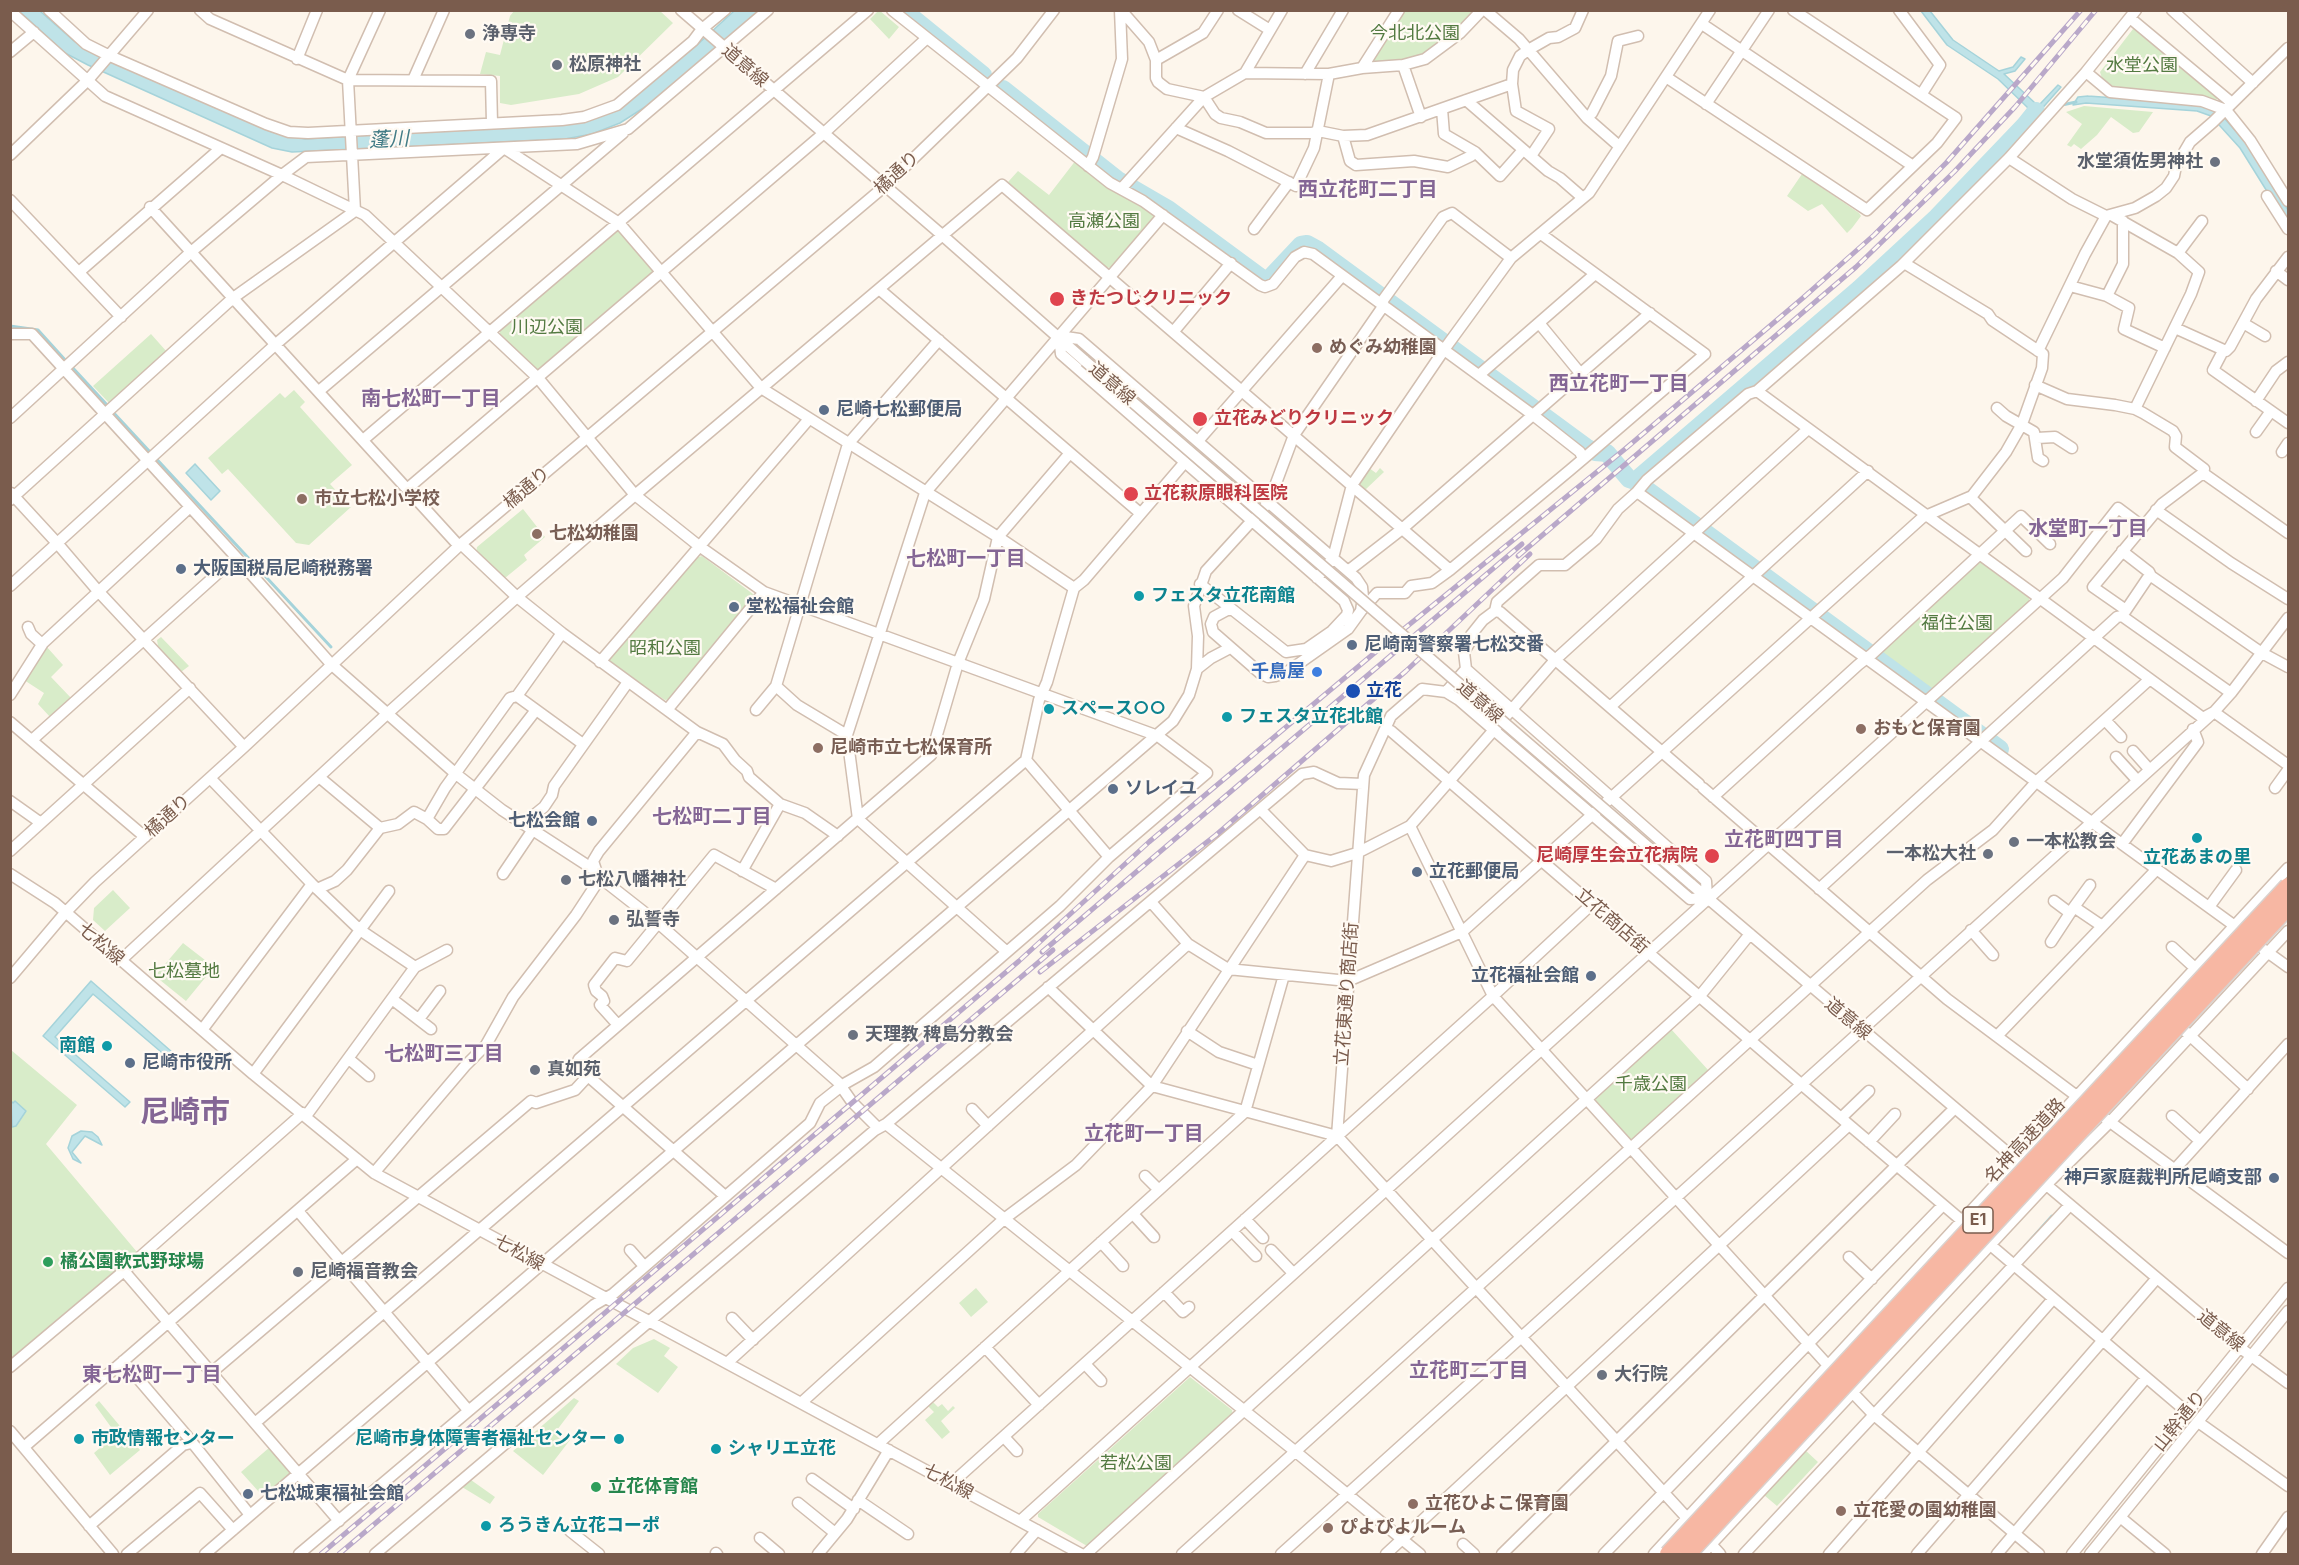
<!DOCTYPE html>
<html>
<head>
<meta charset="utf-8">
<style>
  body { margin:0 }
  #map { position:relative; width:2299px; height:1565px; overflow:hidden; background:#fdf6ec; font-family:Inter,sans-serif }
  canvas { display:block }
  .frame { position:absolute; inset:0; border:12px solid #7a5c4d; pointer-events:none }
</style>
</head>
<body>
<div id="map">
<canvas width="2299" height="1565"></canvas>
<div class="frame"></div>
</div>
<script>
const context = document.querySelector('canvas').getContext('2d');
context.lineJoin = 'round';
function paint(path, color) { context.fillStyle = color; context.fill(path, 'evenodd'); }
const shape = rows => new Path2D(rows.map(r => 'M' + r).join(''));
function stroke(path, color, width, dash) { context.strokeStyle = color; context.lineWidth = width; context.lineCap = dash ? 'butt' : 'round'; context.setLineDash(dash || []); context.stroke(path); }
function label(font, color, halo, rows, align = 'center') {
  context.font = font + ' Inter,"Noto Sans JP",sans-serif'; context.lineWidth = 4.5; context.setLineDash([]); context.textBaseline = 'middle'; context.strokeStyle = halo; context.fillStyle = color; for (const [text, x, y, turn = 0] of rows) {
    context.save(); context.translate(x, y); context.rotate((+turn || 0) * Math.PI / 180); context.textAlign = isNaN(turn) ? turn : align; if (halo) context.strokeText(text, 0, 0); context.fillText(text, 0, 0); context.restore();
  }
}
paint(shape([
  [879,10,899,27,889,39,870,19],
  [1470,10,1475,12,1475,16,1422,57,1378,65,1373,58,1403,11],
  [514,11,660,11,673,23,618,77,579,94,511,105,500,103,500,76,480,74,486,52,500,55,510,16],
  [2133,29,2139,30,2219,97,2216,100,2114,87,2102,78,2100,72],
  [2084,106,2153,112,2139,132,2133,133,2111,117,2097,135,2081,149,2074,144,2071,147,2067,145,2082,124,2066,112],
  [1076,160,1138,202,1157,217,1112,267,1107,268,1008,182,1018,171,1049,195],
  [1802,174,1859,213,1861,216,1852,228,1847,233,1822,204,1808,211,1787,196],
  [616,230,622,232,653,270,653,274,541,371,536,371,500,336,500,330],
  [151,334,167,352,110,404,93,386],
  [294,390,305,402,300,407,352,465,330,484,351,507,309,545,296,543,228,469,222,474,208,458,280,393,285,398],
  [1369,468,1376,473,1380,468,1384,472,1365,490,1360,486,1360,481],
  [523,509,545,537,524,555,527,560,505,578,476,553,477,547],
  [702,556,753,594,753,599,671,699,665,700,609,664,609,658,694,558],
  [1982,562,2029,596,2029,601,1932,690,1927,691,1880,657,1880,652,1977,563],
  [161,637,189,666,181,672,158,646,157,640],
  [46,646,63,665,51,677,72,699,51,718,38,704,44,693,24,680],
  [113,890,130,908,105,931,93,920,94,908],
  [183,943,214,967,186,1001,155,976],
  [1671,1029,1709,1071,1634,1140,1630,1140,1595,1102,1596,1097],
  [11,1050,77,1105,46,1144,137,1252,11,1362],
  [976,1288,988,1302,971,1317,959,1303],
  [654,1339,670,1348,664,1356,678,1367,658,1393,616,1364,633,1348],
  [1190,1377,1232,1410,1233,1415,1087,1546,1038,1517,1038,1514],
  [574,1398,579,1401,557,1430,570,1440,543,1475,513,1451],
  [99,1401,140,1450,110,1475,94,1453,116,1434,95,1405],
  [932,1401,938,1407,942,1404,948,1411,953,1406,955,1408,941,1421,950,1432,942,1439,925,1420,934,1412,927,1405],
  [270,1447,291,1472,266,1494,262,1490,259,1492,241,1472],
  [1805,1450,1818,1462,1777,1506,1764,1495],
  [471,1480,495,1497,490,1504,462,1487]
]), '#d8ecc9');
const water = shape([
  [19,11,40,11,74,41,97,55,272,132,305,139,569,123,627,102,697,45,734,11,758,11,709,55,645,107,620,123,592,134,565,139,292,152,272,148,88,65,65,53,19,11],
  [1921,11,1930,11,1953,40,1999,71,2013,67,2021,57,2025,59,2015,71,2004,74,2035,103,2040,104,2058,85,2061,87,2024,129,2020,127,2031,114,2027,107,1998,79,1947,45,1921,11],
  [2088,96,2199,104,2218,111,2247,144,2288,210,2288,225,2240,148,2211,116,2197,111,2086,103,2073,105,2078,97,2088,96],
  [195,464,220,491,211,500,186,473,195,464],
  [91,981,172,1052,167,1057,93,994,55,1037,130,1102,125,1107,43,1036,91,981],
  [11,1101,13,1103,15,1101,26,1111,16,1126,12,1127,11,1101],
  [81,1131,92,1132,98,1137,102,1145,85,1136,72,1152,81,1163,73,1159,68,1148,72,1136,81,1131]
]);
paint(water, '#bfe3e8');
stroke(water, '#a5d3da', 1.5);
stroke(shape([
  [2062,105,2076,102],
  [10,326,38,330,67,362],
  [72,367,108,406],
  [112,411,331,647],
  [2025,1246,2052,1216]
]), '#a5d3da', 3);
stroke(shape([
  [903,10,983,75],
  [1003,89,1118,180,1168,209,1263,279,1270,278,1301,245,1307,244,1318,250,1586,447,1595,452,1607,453,1629,479,1635,481,1859,289,1937,217,2024,126,2036,111],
  [1635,481,2000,749]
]), '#bfe3e8', 18);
const minor = shape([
  [49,10,86,44,110,56,266,124,289,132,308,133,562,120,584,117,617,105,693,41,702,29,725,10],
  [200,10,210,19,348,80,491,81,492,123],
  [681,10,942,235,1085,361],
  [892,10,1110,183,1143,201,1260,285,1265,287,1273,284,1295,257,1304,252,1313,254,1533,415,1580,452,1583,459,1570,470,1450,570,1432,583,1411,586,1405,593,1377,593,1361,611],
  [1121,10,1149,42,1156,60,1156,78,1158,82,1167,89,1204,97,1215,114,1221,118,1240,122,1266,133,1312,133,1318,131,1343,136,1367,135,1512,84],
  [1238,10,1270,30],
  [1485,10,1519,39,1587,118,1619,146],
  [1899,10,1940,65,1921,95],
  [2172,10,2253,83],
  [10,11,105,96,282,175,365,215,538,378,635,495,699,546,764,592,1158,736,1207,773,1109,857,1060,906,874,1067,844,1084,820,1103,810,1123,613,1294,594,1305,299,1554],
  [2130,18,2232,103],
  [1702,24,1913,166],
  [10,52,34,32],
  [297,59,317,10],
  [1156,60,1203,33,1218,10],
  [1403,65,1421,117],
  [1362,68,1399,10],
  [2086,72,2110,92,2202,101,2226,110,2250,140,2288,201],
  [1245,73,1282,10],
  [1305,74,1343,10],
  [1666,77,1867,210,1937,143,1956,118,1793,10],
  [413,80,444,10],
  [1466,100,1548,171,1560,178,1583,198],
  [1706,104,1769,10],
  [1442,109,1444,134,1475,152,1500,176,1523,150],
  [1587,118,1592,113,1611,76,1618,41,1638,36],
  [1176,128,1228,151,1296,186,1314,148,1329,74],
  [1343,136,1350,161,1356,165,1414,161,1448,167,1471,156,1475,152],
  [10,155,88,80,148,10],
  [1531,156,1549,129,1516,111,1512,84,1513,70,1520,56,1528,50,1549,38,1558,37,1575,28,1583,10],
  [2009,158,2072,199,2106,216],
  [1088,166,1093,157,1122,59,1120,10],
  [1121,189,1204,97,1245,73,1329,74,1362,68,1403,65,1425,59,1460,33,1482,10],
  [2267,196,2288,229],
  [10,200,121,317],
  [150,207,459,546],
  [2113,216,2178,253,2199,272,2191,294,2135,409],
  [1254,229,1289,182],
  [1541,234,1705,354,1583,459],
  [2178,253,2202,221],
  [2276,271,2288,280],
  [79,272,221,148],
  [2070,286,2107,296,2129,308,2124,329,2165,348],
  [879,289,1140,513],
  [2107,296,2123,264,2123,221],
  [1381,303,1443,217,1452,213,1511,258],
  [1539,323,1580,373],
  [2243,323,2265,336],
  [2175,328,2226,351,2230,347,2256,299,2288,257],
  [1174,331,1231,263],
  [10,334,32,334,236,557,331,664,456,774,502,810,596,871],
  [1059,336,1079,339,1356,578,1362,587,1363,597,1361,611,1348,629,1287,672,1275,676,1268,677,1260,673,1213,632,1211,624,1214,617,1227,610,1233,610],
  [1059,336,1061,354,1344,601,1348,610,1347,615,1332,631,1306,649,1286,652,1200,584],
  [2038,351,2085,254,2106,216,2135,208,2156,196,2166,188,2174,176,2176,166,2190,142,2213,122,2288,48],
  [2223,351,2213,370,2288,423],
  [1479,375,1595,274],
  [2035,385,2067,399,2115,405,2135,409,2143,413,2173,431,2176,436,2175,447,2204,469,2203,473,2288,533],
  [319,391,623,133],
  [1757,391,2203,718,2214,712,2288,765],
  [2256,401,2276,371,2288,362],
  [1997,408,2006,416,2034,432,2038,458,2043,461],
  [10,418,191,252,282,175,306,157,577,144,628,129,768,10],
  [2256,432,2271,411],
  [2037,438,2055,437,2072,448],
  [363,440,868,10],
  [1198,441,1342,276],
  [2282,452,2288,443],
  [407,489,824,133,927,38],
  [1637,492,2239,929],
  [11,493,57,543,98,591,244,747],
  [1970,497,2026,551],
  [10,500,233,298,355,211,348,80,380,10],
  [2156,510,2231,563,2288,599],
  [2122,551,2149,572,2151,576,2262,653,2288,667],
  [1348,571,1402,529,1650,313],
  [2151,576,2147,579,2122,616,2231,693],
  [1317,578,1333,558,1352,485,1446,347,1511,258,1589,193,1710,10],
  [10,586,276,344,504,148,619,223,761,388,998,537,1074,588],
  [2126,610,2093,587,2162,504,2203,473],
  [1495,611,1500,612,1699,784],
  [28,627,31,634,42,644],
  [600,662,809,419],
  [1197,669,1211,658,1230,648],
  [1466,669,1706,881,1707,898],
  [1446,692,1466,669,1464,652,1470,642,1471,635,1483,620,1495,611,1497,602,1539,565,1565,565,1596,539,1618,509,1637,492,1647,480,1748,394,1757,391,1901,266,2009,158,2086,72,2136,10],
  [10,695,43,643,190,507],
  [517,696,562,633],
  [1610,707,1868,471],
  [667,710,764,592],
  [756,710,776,686],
  [2105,720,2121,737],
  [10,722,145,837],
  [1391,731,1801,1084,2187,1412],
  [697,732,723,744,735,760,747,771,749,777,780,804,805,813,838,836],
  [847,735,797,705,776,686,848,444,939,340],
  [32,740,236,557],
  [2133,751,2149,769],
  [2116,757,2137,780],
  [1026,760,1109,857],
  [319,777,380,828],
  [210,778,312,884,360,930,415,967],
  [1703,788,1947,999,2082,1100],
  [2275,788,2288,770],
  [1713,797,1858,665,1872,654,2021,516,2050,544],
  [10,801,41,823],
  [1261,810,1305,855,1331,861,1357,853,1410,826,1555,660,1808,429],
  [427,819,445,788,510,698,517,696,583,744],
  [523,824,544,807,552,795,554,786,628,682],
  [1410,826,1493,996,1853,1393,1874,1415,2039,1554],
  [2122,844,2198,742,2193,729],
  [10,851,190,688],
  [742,871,780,804],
  [10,874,55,903,253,1074,374,1173,1081,1554],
  [503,874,532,831],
  [598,876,658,923,838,1082,852,1102,878,1128],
  [1691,884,2021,1164],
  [317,889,335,881,347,870,380,828,398,824,414,812,427,819,438,829,444,829,536,710],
  [1819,889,2117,617,2122,616],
  [2054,901,2070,913],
  [1151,902,1188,944,1228,969,1348,981,1462,932,1923,517,1972,496,2006,452,2022,424,2042,368,2043,354,1992,320,1988,314,1904,263],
  [2074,907,2090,885],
  [2209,907,2236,870],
  [1971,930,1993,955],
  [2051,942,2074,907,2102,926],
  [2172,947,2195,968],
  [2263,949,2288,967],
  [1007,952,858,819,847,735,925,493,1163,215],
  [120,961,388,713,517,597,635,495,1002,185,1450,570],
  [10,978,65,913,95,882,244,747,461,544,885,186,1017,58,1054,10],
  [1048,987,1152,1086,1337,1136,1720,1554],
  [392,999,431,1029],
  [419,1019,440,991],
  [618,1025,600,1005,604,1001,602,996,596,991,594,985,615,958,627,961,714,855,776,889],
  [202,1030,312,884],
  [1187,1031,1219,1052,1258,1065],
  [2186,1032,2248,1089],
  [1997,1036,2157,869],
  [349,1059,369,1076],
  [253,1074,389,891],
  [588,1076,725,1196],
  [972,1109,988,1126],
  [306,1116,415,967,447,950],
  [2172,1116,2200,1141],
  [1841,1118,1869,1091],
  [2106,1119,2288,1253],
  [886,1124,1296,1452,1420,1554],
  [1337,1136,1364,775,1391,716,1422,689,1446,692,1459,700,1690,899,1707,898],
  [1869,1142,1895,1114],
  [2175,1169,2288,1044],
  [374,1173,465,1066,486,1045,513,997,576,915,595,886,598,876,593,861,599,851,697,732,562,633,517,597,461,544],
  [1145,1176,1159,1190],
  [2043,1182,2239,1347,2288,1383],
  [298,1211,468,1410],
  [1133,1214,1154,1237],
  [1245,1219,1263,1238],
  [1232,1231,1256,1256],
  [1101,1242,1123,1266],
  [630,1250,644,1266],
  [1271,1250,1293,1273],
  [1849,1257,1872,1279],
  [124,1271,339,1521],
  [1164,1292,1183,1312,1189,1307],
  [732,1318,753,1340],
  [985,1347,1039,1405],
  [123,1361,187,1436,250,1515],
  [727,1363,1188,944],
  [1085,1364,1101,1381],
  [10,1367,124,1271,303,1113],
  [211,1373,531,1101,536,1103,575,1090,588,1076,576,1065,579,1059,931,755,958,663,984,599,998,537,1070,453],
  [801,1403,1004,1219,1076,1165,1152,1086,1305,855],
  [2198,1422,2288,1486],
  [255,1423,1026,760,1039,700,1047,682,1074,588,1084,580,1185,462],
  [10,1431,113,1554],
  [1004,1437,1017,1451],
  [878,1444,1245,1112,1284,975],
  [24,1447,357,1159],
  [812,1479,854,1509],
  [952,1483,1493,996,1592,904],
  [858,1500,908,1534],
  [798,1503,835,1533],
  [2120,1517,2165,1554],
  [1020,1521,2063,578,2118,508,2142,526],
  [89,1526,183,1445,191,1443],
  [570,1531,599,1554],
  [760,1538,779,1554],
  [1463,1544,1474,1554],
  [716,1553,717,1554],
  [127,1554,200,1493,233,1530],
  [205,1554,1173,721,1189,695,1197,669,1198,636,1194,606,1206,571,1269,502,1294,435,1384,305],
  [375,1554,875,1130,886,1124,1302,774,1314,772,1338,783,1363,784],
  [818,1554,847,1519,889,1450],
  [1016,1554,1037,1530],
  [1086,1554,1699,997,1750,934],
  [1182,1554,1927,880,1993,830,2036,782,2150,679],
  [1281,1554,2214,712,2231,693,2288,618],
  [1386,1554,1849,1125],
  [1502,1554,1955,1108],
  [1604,1554,1943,1205],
  [1654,1554,2288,868],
  [1702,1554,2046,1185,2110,1122,2288,931],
  [1744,1554,2070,1205],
  [1829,1554,2053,1299],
  [1917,1554,2157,1278],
  [1997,1554,2146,1378],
  [2072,1554,2288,1288],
  [2090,1554,2288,1311],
  [2262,1554,2288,1517]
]);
stroke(minor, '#d1beb0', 13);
stroke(minor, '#fff', 10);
const rail = shape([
  [1518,556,1856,267,1954,172,2015,107,2096,10],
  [1042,952,1522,544],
  [1040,972,1216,835,1406,671,1530,554],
  [321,1554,1019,961,1149,842,1378,650,1625,449,1804,297,1874,235,1946,163,2081,10],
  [339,1554,1053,950]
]);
stroke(rail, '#b9a8c9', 5);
stroke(rail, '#fffaf3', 3, [9]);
const minorBridge = shape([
  [1085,361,1691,884]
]);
const highwayBridge = shape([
  [1668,1554,2288,886],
  [1688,1554,2288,907]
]);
stroke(minorBridge, '#d1beb0', 13, []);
stroke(highwayBridge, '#dad1cd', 19, []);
stroke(minorBridge, '#fff', 10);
stroke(highwayBridge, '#f7b7a3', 16);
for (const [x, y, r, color] of [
  [470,34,6,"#6b7280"],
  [557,65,6,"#6b7280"],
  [2215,162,6,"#6b7280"],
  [1057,299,8,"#e0444e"],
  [1317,348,6,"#8d6e63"],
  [824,410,6,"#5c6f8a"],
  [1200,419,8,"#e0444e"],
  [1131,494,8,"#e0444e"],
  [302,499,6,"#8d6e63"],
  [537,534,6,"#8d6e63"],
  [181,569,6,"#5c6f8a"],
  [1139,596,6,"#0f9aa8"],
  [734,607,6,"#5c6f8a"],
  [1352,645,6,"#5c6f8a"],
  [1317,672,6,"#3f7fe0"],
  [1353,691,8,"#1a4fb4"],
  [1049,709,6,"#0f9aa8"],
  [1227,717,6,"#0f9aa8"],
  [1861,729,6,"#8d6e63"],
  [818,748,6,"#8d6e63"],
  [1113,789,6,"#5c6f8a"],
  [592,821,6,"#5c6f8a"],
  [2197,838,6,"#0f9aa8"],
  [2014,842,6,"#6b7280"],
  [1988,854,6,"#6b7280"],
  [1712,856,8,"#e0444e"],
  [1417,872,6,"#5c6f8a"],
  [566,880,6,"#6b7280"],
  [614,920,6,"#6b7280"],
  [1591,976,6,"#5c6f8a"],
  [853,1035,6,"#6b7280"],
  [107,1046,6,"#0f9aa8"],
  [130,1063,6,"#5c6f8a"],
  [535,1070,6,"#6b7280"],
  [2274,1178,6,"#5c6f8a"],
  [48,1262,6,"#2e9e5b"],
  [298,1272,6,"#6b7280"],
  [1602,1375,6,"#6b7280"],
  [79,1439,6,"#0f9aa8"],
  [619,1439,6,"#0f9aa8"],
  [716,1449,6,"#0f9aa8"],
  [596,1487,6,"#2e9e5b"],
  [248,1494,6,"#5c6f8a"],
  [1413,1504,6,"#8d6e63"],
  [1841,1511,6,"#8d6e63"],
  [486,1526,6,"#0f9aa8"],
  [1328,1528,6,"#8d6e63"]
]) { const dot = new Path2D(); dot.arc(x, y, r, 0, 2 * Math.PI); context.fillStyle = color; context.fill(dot); stroke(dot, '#fffaf3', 2); }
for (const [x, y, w] of [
  [1978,1220,30]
]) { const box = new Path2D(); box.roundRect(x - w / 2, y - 13, w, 26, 4.5); context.fillStyle = '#fffaf3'; context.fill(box); stroke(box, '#7a5c4d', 1.5); }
label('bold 16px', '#7a5c4d', null, [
  ["E1",1978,1220]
]);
label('bold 18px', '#5b616d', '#fffaf3', [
  ["浄専寺",482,34],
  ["松原神社",569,65],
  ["水堂須佐男神社",2203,162,"right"],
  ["一本松教会",2026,842],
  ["一本松大社",1976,854,"right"],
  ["七松八幡神社",578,880],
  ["弘誓寺",626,920],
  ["天理教 稗島分教会",865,1035],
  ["真如苑",547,1070],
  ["尼崎福音教会",310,1272],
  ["大行院",1614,1375]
], 'left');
label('18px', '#537a41', '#fffaf3', [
  ["今北北公園",1415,34],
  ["水堂公園",2142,66],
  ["高瀬公園",1104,222],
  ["川辺公園",547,328],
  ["福住公園",1957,624],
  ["昭和公園",665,649],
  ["七松墓地",184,972],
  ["千歳公園",1651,1085],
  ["若松公園",1136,1464]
]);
label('18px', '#7a5c4d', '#fffaf3', [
  ["道意線",745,66,41],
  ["橘通り",897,173,-43],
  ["道意線",1112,384,41],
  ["橘通り",527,488,-40],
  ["道意線",1480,702,41],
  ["橘通り",168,816,-42],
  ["立花商店街",1612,921,41],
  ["七松線",101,944,41],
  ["立花東通り商店街",1347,994,-86],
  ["道意線",1848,1019,40],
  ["名神高速道路",2025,1141,-47],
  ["七松線",519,1253,29],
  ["道意線",2221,1331,39],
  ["山幹通り",2180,1421,-51],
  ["七松線",948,1482,28]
]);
label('bold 18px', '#be3a42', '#fffaf3', [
  ["きたつじクリニック",1070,299],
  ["立花みどりクリニック",1214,419],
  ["立花萩原眼科医院",1144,494],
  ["尼崎厚生会立花病院",1698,856,"right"]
], 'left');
label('bold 18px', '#785e54', '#fffaf3', [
  ["めぐみ幼稚園",1329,348],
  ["市立七松小学校",314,499],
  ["七松幼稚園",549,534],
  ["おもと保育園",1873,729],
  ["尼崎市立七松保育所",830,748],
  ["立花ひよこ保育園",1425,1504],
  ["立花愛の園幼稚園",1853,1511],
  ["ぴよぴよルーム",1340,1528]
], 'left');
label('bold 18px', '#4e5e75', '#fffaf3', [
  ["尼崎七松郵便局",836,410],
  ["大阪国税局尼崎税務署",193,569],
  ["堂松福祉会館",746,607],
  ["尼崎南警察署七松交番",1364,645],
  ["ソレイユ",1125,789],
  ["七松会館",580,821,"right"],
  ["立花郵便局",1429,872],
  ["立花福祉会館",1579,976,"right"],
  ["尼崎市役所",142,1063],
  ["神戸家庭裁判所尼崎支部",2262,1178,"right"],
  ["七松城東福祉会館",260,1494]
], 'left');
label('bold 18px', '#0d838f', '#fffaf3', [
  ["フェスタ立花南館",1151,596],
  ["スペース○○",1061,709],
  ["フェスタ立花北館",1239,717],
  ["立花あまの里",2197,858,"center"],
  ["南館",95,1046,"right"],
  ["市政情報センター",91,1439],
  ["尼崎市身体障害者福祉センター",607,1439,"right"],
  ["シャリエ立花",728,1449],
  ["ろうきん立花コーポ",498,1526]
], 'left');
label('bold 18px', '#366cbe', '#fffaf3', [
  ["千鳥屋",1305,672]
], 'right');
label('bold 18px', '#164399', '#fffaf3', [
  ["立花",1366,691]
], 'left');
label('bold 18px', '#27864d', '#fffaf3', [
  ["橘公園軟式野球場",60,1262],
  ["立花体育館",608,1487]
], 'left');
label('italic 20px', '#437c86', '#fffaf3', [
  ["蓬川",389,140,-3]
]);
label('bold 20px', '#846695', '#fffaf3', [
  ["西立花町二丁目",1368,190],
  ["西立花町一丁目",1619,384],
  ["南七松町一丁目",431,399],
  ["水堂町一丁目",2088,529],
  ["七松町一丁目",966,559],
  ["七松町二丁目",712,817],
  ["立花町四丁目",1784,840],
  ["七松町三丁目",444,1054],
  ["立花町一丁目",1144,1134],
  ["立花町二丁目",1469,1371],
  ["東七松町一丁目",152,1375]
]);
label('bold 30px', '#846695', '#fffaf3', [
  ["尼崎市",185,1113]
]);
</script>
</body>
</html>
